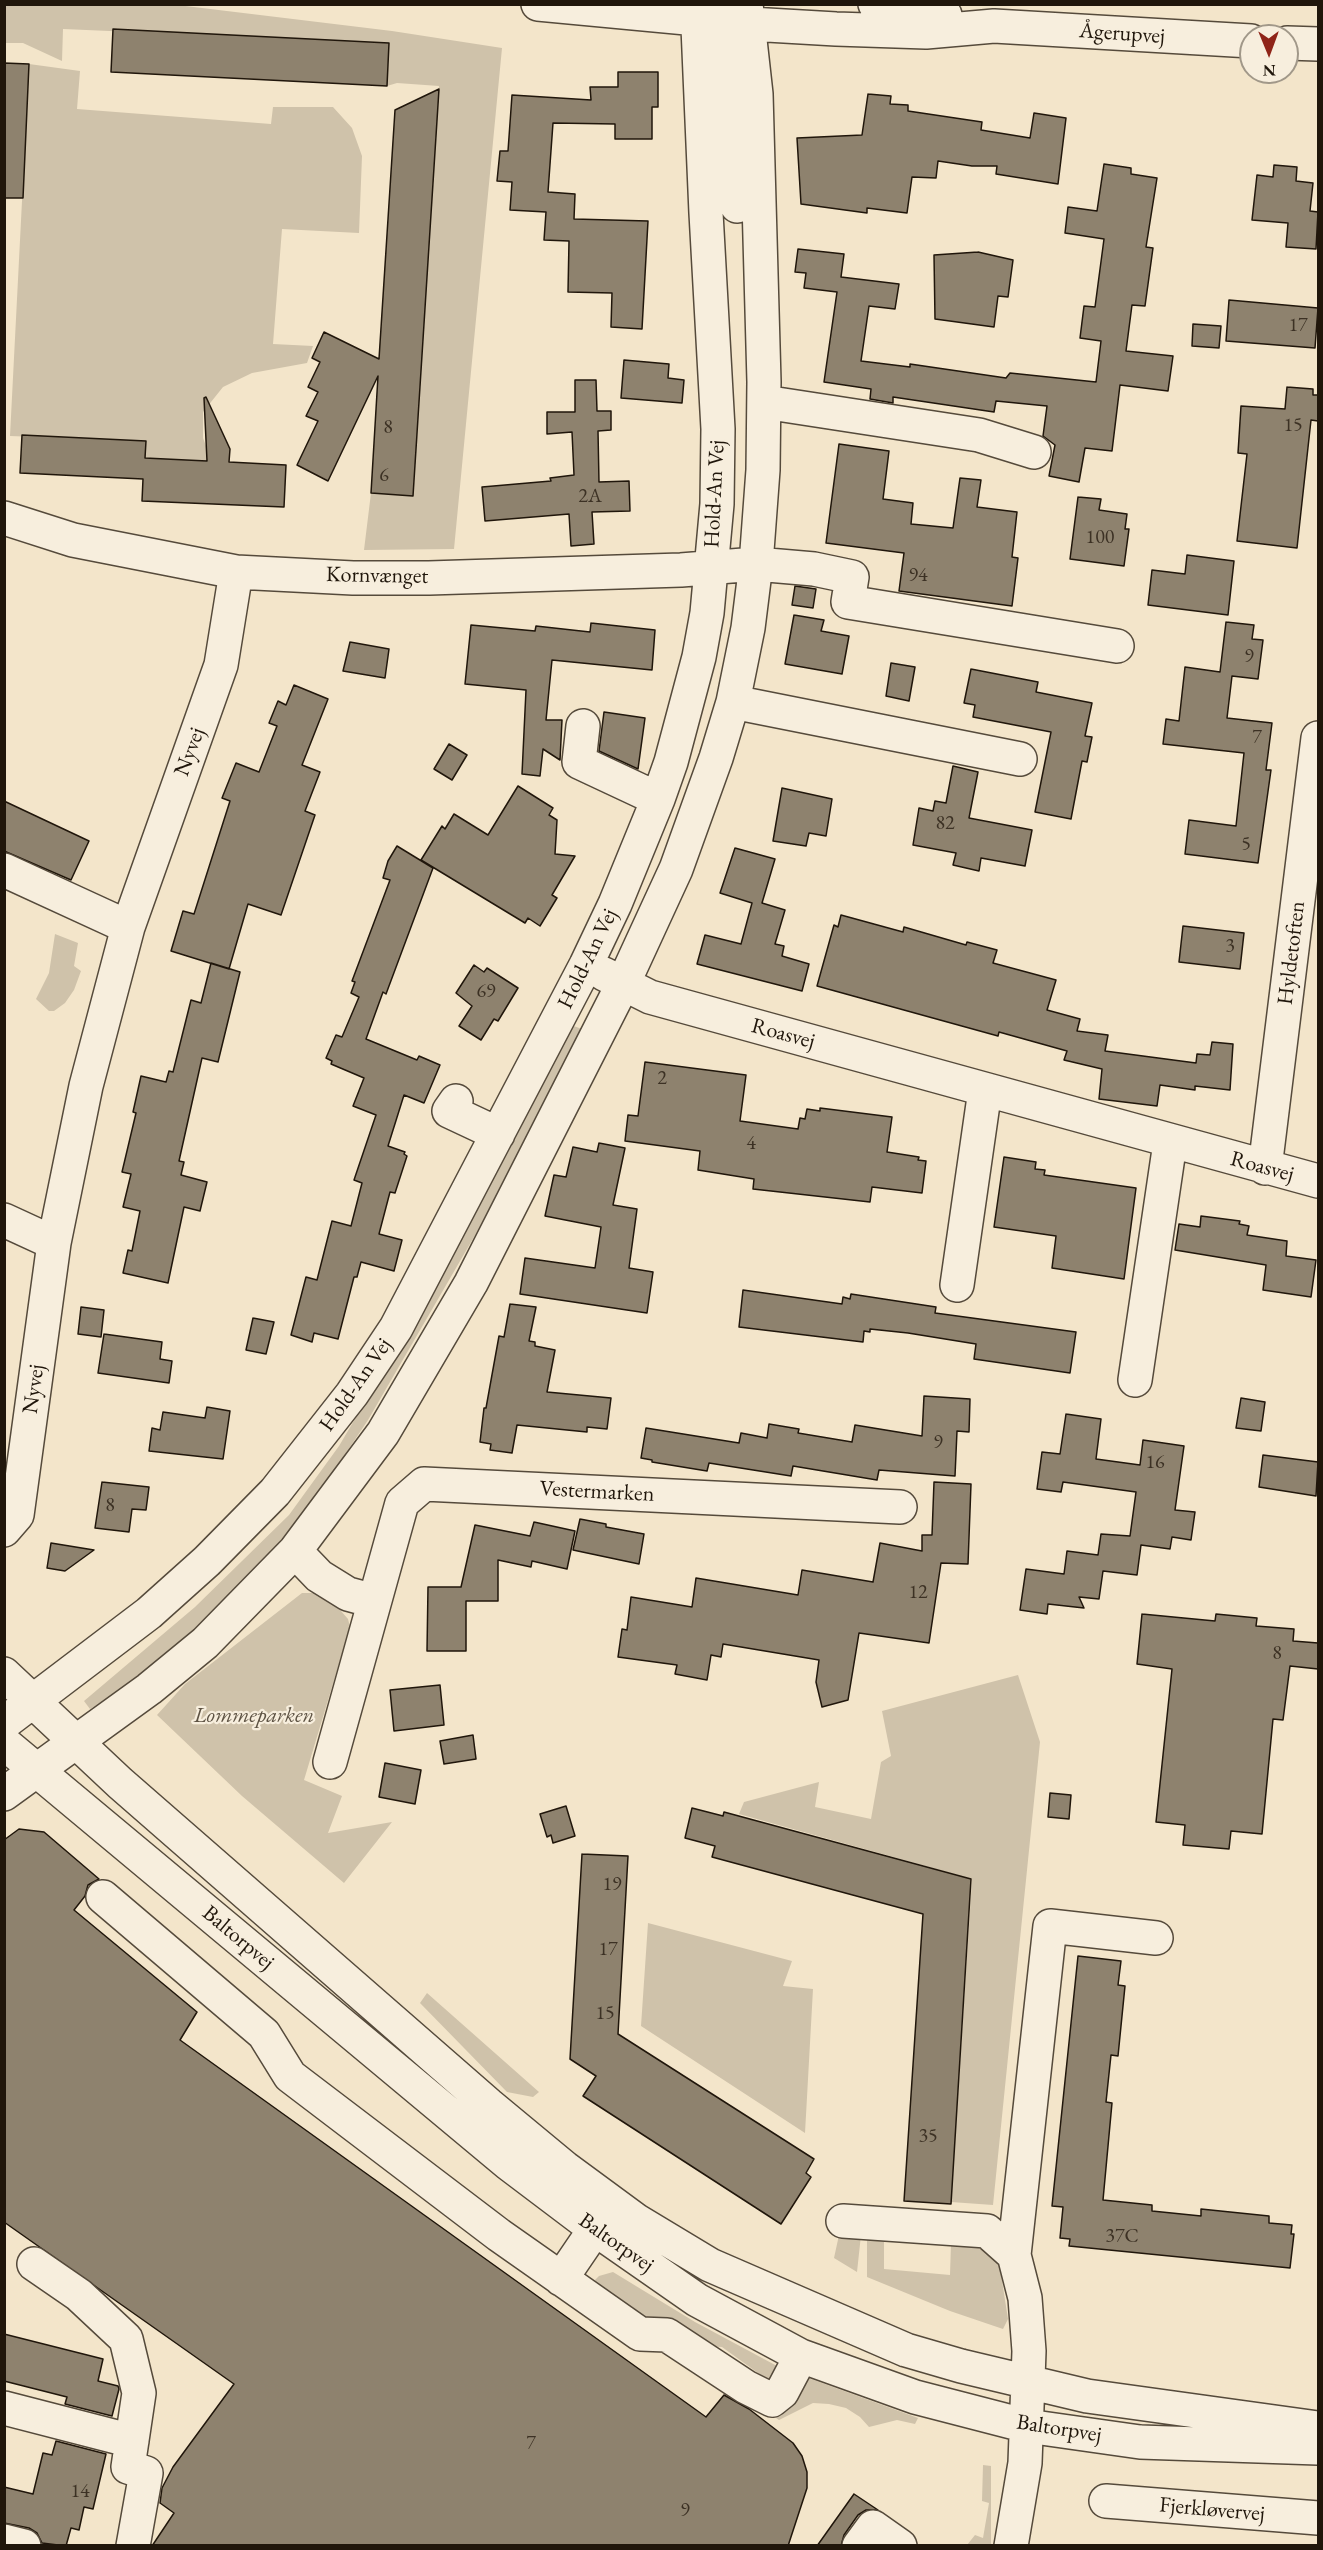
<!DOCTYPE html>
<html>
<head>
<meta charset="utf-8">
<style>
  body { margin:0 }
  #map { position:relative; width:1323px; height:2550px; overflow:hidden; background:#f3e5ca; font-family:"EB Garamond",serif }
  canvas { display:block }
  .frame { position:absolute; inset:0; border:6px solid #20160b; pointer-events:none }
  .north { position:absolute; left:1239px; top:24px; width:60px; height:60px; box-sizing:border-box; background:#f7eedd; border:2px solid #a19889; border-radius:50%; rotate:179deg; font-size:16px; font-weight:700; line-height:24px; text-align:center; color:#20160b }
  .north::after { content:''; display:block; margin:auto; width:21px; height:27px; background:#8f2418; clip-path:polygon(50% 0,100% 100%,50% 72%,0 100%) }
</style>
</head>
<body>
<div id="map">
<canvas width="1323" height="2550"></canvas>
<div class="frame"></div>
<div class="north">N</div>
</div>
<script>
const context = document.querySelector('canvas').getContext('2d');
context.lineJoin = 'round';
function paint(path, color) { context.fillStyle = color; context.fill(path, 'evenodd'); }
const shape = rows => new Path2D(rows.map(r => 'M' + r).join(''));
function stroke(path, color, width, dash) { context.strokeStyle = color; context.lineWidth = width; context.lineCap = dash ? 'butt' : 'round'; context.setLineDash(dash || []); context.stroke(path); }
function label(font, color, halo, rows, align = 'center') {
  context.font = font + ' "EB Garamond",serif'; context.lineWidth = 4.5; context.setLineDash([]); context.textBaseline = 'middle'; context.strokeStyle = halo; context.fillStyle = color; for (const [text, x, y, turn = 0] of rows) {
    context.save(); context.translate(x, y); context.rotate((+turn || 0) * Math.PI / 180); context.textAlign = isNaN(turn) ? turn : align; if (halo) context.strokeText(text, 0, 0); context.fillText(text, 0, 0); context.restore();
  }
}
paint(shape([
  [169,4,392,31,502,48,454,549,364,550,371,493,413,495,439,86,397,83,387,86,389,43,63,29,62,61,23,43,5,43,5,5],
  [29,64,80,71,77,109,271,124,273,107,333,107,352,128,362,156,359,233,282,229,273,344,313,346,307,363,252,373,223,387,203,412,203,438,212,462,145,458,145,441,10,436],
  [55,934,78,943,74,966,81,971,74,990,65,1003,54,1011,49,1011,36,999,49,973],
  [571,1025,582,1029,478,1230,368,1420,324,1486,276,1546,229,1599,169,1653,118,1692,90,1709,84,1701,195,1607,289,1515,339,1446,463,1236],
  [302,1593,315,1593,334,1603,348,1619,350,1627,304,1780,342,1796,328,1833,392,1822,344,1883,242,1796,157,1715,185,1684],
  [1018,1675,1040,1742,993,2205,951,2202,972,1879,739,1814,744,1802,819,1782,815,1807,871,1819,881,1762,891,1756,882,1711],
  [648,1923,792,1961,783,1986,813,1989,805,2133,641,2026],
  [427,1993,539,2092,533,2097,507,2092,420,2003],
  [839,2235,861,2235,857,2272,834,2258],
  [867,2237,884,2239,884,2269,950,2275,951,2244,980,2245,990,2252,1000,2268,1008,2319,1003,2329,950,2311,867,2277],
  [613,2272,695,2322,777,2366,781,2378,761,2384,758,2373,722,2347,706,2346,642,2319,598,2288,595,2280,599,2276],
  [803,2376,918,2418,915,2424,897,2420,869,2427,860,2417,846,2408,829,2404,813,2403,779,2420,763,2409],
  [983,2465,991,2466,991,2545,967,2545,975,2535,983,2538,989,2503,982,2501]
]), '#cfc2aa');
const building = shape([
  [113,29,389,43,387,86,111,72,113,29],
  [4,63,29,64,23,198,4,198,4,63],
  [618,72,658,72,658,107,652,107,652,139,615,139,615,124,553,123,548,192,575,194,574,219,648,221,642,329,611,327,612,293,568,292,569,241,544,240,546,212,510,210,512,182,497,181,500,151,508,151,512,95,591,100,590,87,618,87,618,72],
  [439,89,413,496,371,493,378,376,328,481,297,465,318,421,306,416,318,392,308,387,320,362,312,358,324,332,379,359,395,110,439,89],
  [868,94,891,96,890,104,908,105,908,111,982,122,981,130,1030,138,1034,113,1066,118,1058,184,996,174,997,166,972,166,938,161,936,178,912,177,907,213,867,208,867,213,801,204,797,138,862,135,868,94],
  [1104,164,1131,168,1131,174,1157,178,1146,247,1153,248,1145,306,1132,305,1126,351,1173,356,1168,391,1120,385,1112,451,1085,448,1079,482,1049,476,1055,445,1043,436,1047,406,996,401,994,412,893,397,893,403,870,399,871,389,824,382,837,292,804,288,806,273,795,272,798,249,844,254,841,277,899,284,895,309,869,306,861,361,910,367,910,364,1006,378,1010,373,1096,382,1101,341,1080,338,1084,306,1095,307,1104,239,1065,233,1068,207,1097,211,1104,164],
  [1274,165,1297,167,1296,181,1313,183,1310,211,1318,212,1316,249,1286,247,1288,223,1252,220,1257,175,1273,177,1274,165],
  [978,252,1013,260,1008,297,998,296,994,327,935,319,934,255,978,252],
  [1229,300,1318,308,1315,348,1226,341,1229,300],
  [1193,324,1221,326,1219,348,1192,346,1193,324],
  [624,360,669,364,668,378,684,380,682,403,621,398,624,360],
  [575,380,596,380,597,411,611,411,611,430,598,431,599,482,629,481,630,511,592,512,594,544,571,546,569,514,485,521,482,487,551,481,550,478,574,475,572,432,547,434,547,412,575,412,575,380],
  [1287,387,1313,389,1313,395,1318,395,1318,421,1311,420,1297,548,1237,541,1247,454,1238,453,1241,406,1285,409,1287,387],
  [206,397,230,449,229,462,286,465,284,507,142,501,143,479,20,473,22,435,146,441,145,458,207,461,204,398,206,397],
  [839,444,889,451,883,499,913,503,911,524,953,528,960,478,981,480,977,507,1017,512,1012,557,1018,558,1012,606,899,591,904,553,826,543,839,444],
  [1078,497,1101,499,1099,510,1127,514,1125,529,1129,529,1124,566,1070,559,1078,497],
  [1187,555,1234,561,1228,615,1148,605,1152,570,1185,574,1187,555],
  [795,586,816,589,813,608,792,605,795,586],
  [794,615,824,620,821,631,849,636,842,674,785,664,794,615],
  [1226,622,1254,625,1252,639,1263,640,1258,679,1232,676,1227,718,1272,723,1266,770,1271,770,1258,863,1185,854,1189,820,1236,826,1244,753,1163,744,1166,719,1179,721,1185,667,1220,672,1226,622],
  [591,623,655,630,652,670,552,660,546,720,562,720,560,760,543,749,540,776,522,774,526,690,465,684,471,625,535,631,536,626,590,632,591,623],
  [350,642,389,649,385,678,343,671,350,642],
  [891,663,915,667,909,701,886,696,891,663],
  [971,669,1038,682,1036,692,1092,703,1085,736,1092,737,1087,762,1082,761,1071,819,1035,812,1051,732,973,717,975,705,964,703,971,669],
  [294,685,328,699,302,765,320,772,305,811,315,815,281,915,248,904,229,969,171,951,183,911,194,914,230,801,222,798,236,763,259,772,277,726,269,723,278,701,286,705,294,685],
  [604,712,645,718,638,769,599,751,604,712],
  [449,744,467,755,452,780,434,769,449,744],
  [953,766,978,772,969,818,1032,830,1025,866,981,858,979,871,953,865,956,853,913,845,919,808,933,811,935,801,946,803,953,766],
  [518,786,553,808,549,815,557,820,555,854,575,856,552,895,557,898,540,926,528,918,525,923,421,860,442,826,445,829,454,814,488,835,518,786],
  [782,788,832,799,826,836,809,833,806,846,773,841,782,788],
  [4,801,89,841,71,880,4,851,4,801],
  [397,846,433,868,386,994,383,992,366,1039,417,1060,419,1056,440,1065,424,1103,404,1095,388,1146,405,1152,404,1154,407,1156,395,1193,390,1192,379,1234,402,1240,394,1271,361,1262,357,1277,354,1277,338,1339,314,1333,312,1342,291,1335,306,1277,317,1280,332,1221,351,1226,362,1183,354,1180,376,1115,353,1106,364,1078,331,1064,332,1061,326,1058,336,1035,342,1037,359,997,351,993,355,982,352,981,390,880,383,878,388,861,397,846],
  [735,848,775,859,762,903,785,910,775,944,784,946,782,956,809,964,802,991,697,964,705,935,741,944,752,903,720,893,735,848],
  [841,915,903,932,904,927,966,945,967,942,997,950,993,963,1056,980,1047,1010,1080,1019,1077,1031,1108,1035,1105,1051,1196,1063,1197,1054,1210,1055,1212,1042,1233,1044,1230,1090,1195,1086,1195,1090,1160,1085,1157,1106,1099,1099,1102,1069,1064,1060,1067,1051,999,1032,998,1036,817,986,834,925,838,927,841,915],
  [1183,926,1244,933,1240,969,1179,962,1183,926],
  [211,963,240,972,218,1062,202,1058,179,1161,184,1162,181,1175,207,1182,200,1211,184,1207,168,1283,123,1273,128,1250,132,1251,140,1211,123,1207,131,1174,122,1172,136,1113,133,1112,141,1076,166,1082,169,1071,173,1072,191,1000,201,1003,211,963],
  [474,965,484,972,487,968,518,988,498,1021,494,1019,481,1040,459,1026,472,1006,456,993,474,965],
  [645,1062,746,1075,740,1121,798,1129,800,1118,805,1119,807,1109,820,1111,820,1108,892,1117,887,1152,919,1157,918,1160,926,1161,922,1193,872,1187,870,1202,753,1189,754,1179,698,1170,700,1151,625,1141,628,1115,638,1116,645,1062],
  [599,1143,625,1148,613,1205,637,1209,629,1268,653,1272,647,1313,520,1294,525,1258,595,1268,601,1227,545,1216,554,1175,566,1177,573,1147,597,1152,599,1143],
  [1004,1157,1036,1162,1035,1169,1045,1170,1044,1175,1136,1188,1124,1279,1052,1268,1056,1236,994,1227,1004,1157],
  [1201,1216,1240,1221,1239,1224,1249,1226,1247,1235,1287,1241,1286,1256,1316,1260,1311,1297,1263,1290,1266,1265,1175,1250,1179,1224,1200,1227,1201,1216],
  [743,1290,842,1304,843,1297,850,1299,851,1294,936,1307,935,1313,1076,1332,1070,1373,974,1359,976,1344,908,1333,870,1329,870,1332,864,1331,863,1342,739,1327,743,1290],
  [510,1304,536,1307,529,1341,535,1342,535,1346,555,1350,547,1392,611,1398,607,1429,587,1427,587,1432,517,1425,512,1453,490,1450,491,1444,480,1442,484,1408,486,1408,499,1336,504,1337,510,1304],
  [81,1307,104,1310,101,1337,78,1334,81,1307],
  [253,1318,274,1322,266,1354,246,1350,253,1318],
  [104,1334,162,1342,160,1359,172,1361,169,1383,98,1373,104,1334],
  [924,1396,970,1399,969,1432,957,1431,955,1476,879,1470,877,1480,793,1466,791,1476,709,1463,707,1471,652,1462,652,1460,641,1458,646,1428,739,1443,741,1433,767,1438,769,1424,799,1429,798,1433,852,1442,855,1425,922,1436,924,1396],
  [1241,1398,1265,1402,1261,1431,1236,1428,1241,1398],
  [207,1407,230,1411,223,1459,149,1451,152,1428,160,1430,163,1412,205,1418,207,1407],
  [1066,1414,1101,1419,1096,1459,1140,1465,1143,1440,1184,1446,1175,1510,1195,1512,1191,1540,1172,1537,1170,1549,1141,1545,1137,1575,1103,1571,1099,1599,1079,1597,1084,1608,1048,1604,1047,1614,1020,1610,1026,1569,1064,1574,1067,1551,1098,1555,1101,1534,1130,1536,1136,1492,1063,1482,1061,1492,1037,1489,1042,1452,1060,1454,1066,1414],
  [1263,1455,1318,1462,1316,1496,1259,1487,1263,1455],
  [102,1482,149,1487,146,1510,132,1509,129,1532,95,1528,102,1482],
  [934,1482,971,1484,968,1564,941,1563,929,1643,859,1633,848,1700,822,1707,816,1682,819,1660,723,1644,721,1657,711,1655,707,1680,675,1674,677,1665,618,1657,622,1629,627,1630,631,1597,692,1607,696,1578,798,1595,802,1570,873,1582,880,1543,922,1551,922,1535,932,1535,934,1482],
  [580,1519,606,1524,606,1527,644,1534,639,1564,573,1550,580,1519],
  [534,1522,575,1531,567,1569,532,1561,531,1567,498,1560,498,1601,466,1601,466,1651,427,1651,428,1587,461,1587,475,1525,530,1536,534,1522],
  [51,1543,94,1550,65,1571,47,1568,51,1543],
  [1142,1614,1215,1621,1216,1614,1257,1618,1256,1626,1294,1629,1293,1641,1318,1643,1318,1669,1290,1666,1283,1720,1273,1719,1262,1834,1231,1831,1229,1849,1183,1845,1185,1825,1156,1822,1172,1669,1137,1664,1142,1614],
  [440,1685,444,1725,394,1731,390,1690,440,1685],
  [473,1735,476,1759,444,1764,440,1741,473,1735],
  [385,1763,421,1770,415,1804,379,1797,385,1763],
  [1050,1793,1071,1795,1069,1819,1048,1817,1050,1793],
  [566,1806,575,1836,553,1843,551,1835,547,1837,540,1814,566,1806],
  [692,1808,723,1816,724,1812,971,1879,951,2204,904,2201,923,1914,712,1857,715,1846,685,1838,692,1808],
  [19,1829,44,1832,99,1879,88,1885,85,1896,74,1910,197,2012,180,2040,706,2417,724,2395,749,2409,793,2443,802,2456,807,2472,807,2488,788,2546,152,2546,174,2513,160,2503,162,2488,173,2467,234,2384,4,2222,4,1840,19,1829],
  [582,1854,628,1856,618,2034,814,2159,806,2173,811,2177,781,2224,583,2096,596,2076,570,2059,582,1854],
  [1078,1956,1121,1961,1118,1985,1125,1986,1118,2056,1111,2055,1106,2102,1112,2103,1103,2200,1152,2205,1152,2211,1201,2216,1201,2209,1269,2216,1269,2223,1292,2225,1291,2234,1294,2234,1290,2268,1069,2246,1070,2239,1060,2238,1063,2207,1052,2206,1078,1956],
  [4,2334,103,2359,98,2381,118,2386,119,2389,112,2416,65,2404,67,2397,4,2381,4,2334],
  [56,2441,106,2454,93,2509,84,2507,79,2530,71,2528,66,2546,42,2543,37,2533,29,2528,4,2523,4,2487,33,2494,43,2453,52,2455,56,2441],
  [854,2494,878,2510,866,2510,858,2515,844,2535,841,2546,817,2546,854,2494]
]);
paint(building, '#8e826e');
stroke(building, '#20160b', 1.5);
const minor = shape([
  [538,4,750,24,836,29,926,32,994,26,1251,41],
  [722,4,730,67,737,206],
  [875,4,945,15],
  [1287,43,1318,44],
  [764,402,979,435,1034,452],
  [4,518,73,540,236,572,353,578,429,578,681,570,756,564,814,569,852,577,848,602,1117,646],
  [733,702,1020,759],
  [583,726,579,762,658,799],
  [4,870,128,927],
  [604,974,650,997,1318,1181],
  [456,1101,449,1111,498,1134],
  [1265,1168,1318,738],
  [4,1220,54,1243],
  [957,1285,985,1090],
  [1135,1380,1170,1143],
  [4,1530,17,1515,54,1243,86,1086,128,927,221,665,236,572],
  [295,1551,319,1576,348,1594,374,1601],
  [4,1674,120,1783,489,2105,565,2168,637,2221,710,2265,906,2350,961,2366,1087,2396,1318,2428],
  [4,1723,149,1613,207,1561,275,1492,352,1394,396,1328,586,965,615,904,658,799,671,762,699,657,707,613,717,504,718,429,706,213,697,4],
  [4,1743,509,2164,595,2229,697,2300,801,2356,915,2397,1027,2426,1140,2442,1318,2448],
  [330,1762,402,1503,424,1484,900,1507],
  [4,1794,149,1689,205,1643,295,1551,383,1433,471,1283,623,984,676,869,716,758,733,702,748,628,756,564,763,470,764,382,756,94,746,4],
  [103,1897,264,2034,290,2076,499,2235,640,2334,667,2335,746,2387,772,2400,782,2392,801,2356],
  [843,2221,987,2231,1014,2255,1025,2298,1029,2351,1025,2463,1011,2546],
  [1014,2255,1050,1926,1156,1938],
  [34,2264,79,2295,126,2339,139,2393,128,2467,146,2473,133,2546],
  [561,2279,595,2229],
  [4,2408,132,2441],
  [1106,2501,1318,2518],
  [4,2541,24,2546],
  [859,2546,873,2527,900,2546]
]);
stroke(minor, '#554a3b', 36);
stroke(minor, '#f7eedd', 33);
label('20px', '#3c3124', null, [
  ["17",1298,326],
  ["15",1293,426],
  ["8",388,428],
  ["6",384,476],
  ["2A",590,497],
  ["100",1100,538],
  ["94",918,576],
  ["9",1249,657],
  ["7",1257,738],
  ["82",945,824],
  ["5",1246,845],
  ["3",1230,947],
  ["69",486,992],
  ["2",662,1079],
  ["4",751,1144],
  ["9",938,1443],
  ["16",1155,1463],
  ["8",110,1506],
  ["12",918,1593],
  ["8",1277,1654],
  ["19",612,1885],
  ["17",608,1950],
  ["15",605,2014],
  ["35",928,2137],
  ["37C",1122,2237],
  ["7",531,2444],
  ["14",80,2492],
  ["9",685,2511]
]);
label('22px', '#20160b', '#f7eedd', [
  ["Ågerupvej",1122,34,4],
  ["Hold-An Vej",715,494,-87],
  ["Kornvænget",377,576,1],
  ["Nyvej",190,752,-70],
  ["Hyldetoften",1292,953,-83],
  ["Hold-An Vej",588,959,-64],
  ["Roasvej",783,1034,15],
  ["Roasvej",1262,1167,15],
  ["Hold-An Vej",356,1385,-55],
  ["Nyvej",34,1389,-82],
  ["Vestermarken",597,1492,3],
  ["Baltorpvej",238,1938,40],
  ["Baltorpvej",616,2243,35],
  ["Baltorpvej",1059,2429,9],
  ["Fjerkløvervej",1212,2510,5]
]);
label('italic 22px', '#5d5243', '#f7eedd', [
  ["Lommeparken",254,1716]
]);
</script>
</body>
</html>
